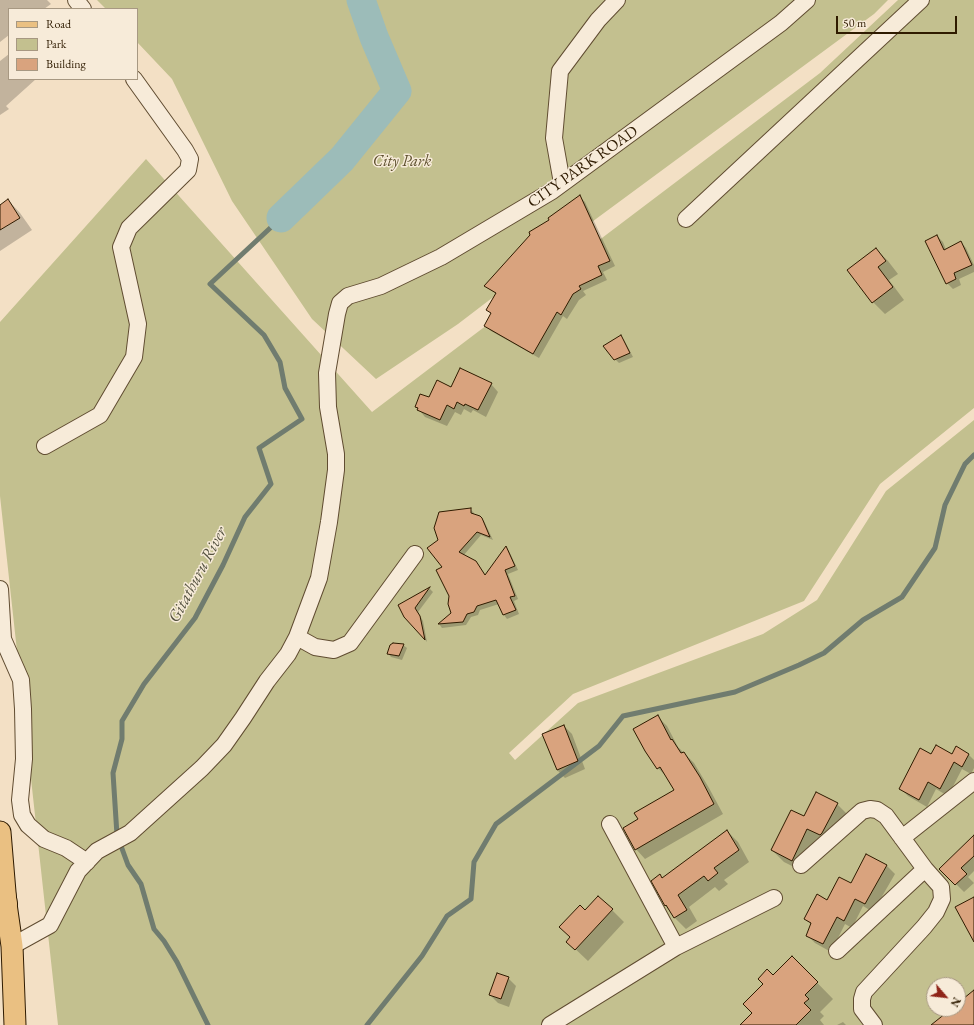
<!DOCTYPE html>
<html>
<head>
<meta charset="utf-8">
<style>
  body { margin:0 }
  #map { position:relative; width:974px; height:1025px; overflow:hidden; background:#f3e0c5; font-family:"EB Garamond",serif }
  canvas { display:block }
  .legend { position:absolute; left:8px; top:8px; width:130px; height:72px; box-sizing:border-box; background:#f7ebd9; border:1px solid #a79882; margin:0; padding:5px 7px; list-style:none; font-size:12px; color:#2f1b00 }
  .legend li { display:flex; align-items:center; gap:8px; height:20px }
  .legend b { width:20px; border:1px solid #a79882 }
  .north { position:absolute; left:926px; top:977px; width:40px; height:40px; box-sizing:border-box; background:#f7ebd9; border:1px solid #a79882; border-radius:50%; rotate:118deg; font-size:11px; font-weight:700; line-height:16px; text-align:center; color:#2f1b00 }
  .north::after { content:''; display:block; margin:auto; width:14px; height:18px; background:#8f2418; clip-path:polygon(50% 0,100% 100%,50% 72%,0 100%) }
  .scale { position:absolute; left:836px; top:16px; width:121px; height:18px; box-sizing:border-box; border:2px solid #2f1b00; border-top:0; padding-left:5px; font-size:12px; line-height:14px; white-space:nowrap; color:#2f1b00; -webkit-text-stroke:3px #f7ebd9; paint-order:stroke }
</style>
</head>
<body>
<div id="map">
<canvas width="974" height="1025"></canvas>
<ul class="legend">
<li><b style="height:5px;background:#eac082"></b>Road</li>
<li><b style="height:11px;background:#c3c08f"></b>Park</li>
<li><b style="height:11px;background:#d9a37e"></b>Building</li>
</ul>
<div class="north">N</div>
<div class="scale">50 m</div>
</div>
<script>
const context = document.querySelector('canvas').getContext('2d');
context.lineJoin = 'round';
function paint(path, color) { context.fillStyle = color; context.fill(path, 'evenodd'); }
const shape = rows => new Path2D(rows.map(r => 'M' + r).join(''));
function stroke(path, color, width, dash) { context.strokeStyle = color; context.lineWidth = width; context.lineCap = dash ? 'butt' : 'round'; context.setLineDash(dash || []); context.stroke(path); }
function label(font, color, halo, rows, align = 'center') {
  context.font = font + ' "EB Garamond",serif'; context.lineWidth = 3; context.setLineDash([]); context.textBaseline = 'middle'; context.strokeStyle = halo; context.fillStyle = color; for (const [text, x, y, turn = 0] of rows) {
    context.save(); context.translate(x, y); context.rotate((+turn || 0) * Math.PI / 180); context.textAlign = isNaN(turn) ? turn : align; if (halo) context.strokeText(text, 0, 0); context.fillText(text, 0, 0); context.restore();
  }
}
paint(shape([
  [97,0,888,0,874,14,581,230,458,324,376,379,312,319,232,201,172,79,137,42,137,9,106,9],
  [898,0,974,0,974,408,880,484,804,601,573,694,509,753,515,760,578,703,763,634,817,600,886,491,974,420,974,1025,58,1025,0,496,0,322,146,159,372,412,820,73],
  [934,985,958,985,958,1009,934,1009]
]), '#c3c08f');
paint(shape([
  [0,0,47,0,51,4,44,9,9,9,9,35,0,42],
  [9,54,9,79,36,79,6,106,9,109,0,115,0,61],
  [580,197,585,202,615,266,603,272,607,280,583,291,586,295,579,300,567,319,563,316,539,358,491,331,485,325,492,315,487,310,496,294,485,285,550,220],
  [8,200,20,213,32,230,0,251,0,206],
  [937,236,943,242,946,250,961,242,966,248,974,265,974,272,959,279,961,285,953,289,947,283],
  [876,249,888,261,898,274,889,280,904,300,885,314,873,302],
  [620,336,624,340,633,357,619,363,615,359],
  [491,384,498,392,486,417,473,410,471,413,464,409,461,415,455,412,447,426,425,417,416,406,429,398],
  [470,509,474,513,474,515,480,517,484,521,493,540,481,535,463,556,479,566,486,576,506,547,509,551,518,570,508,574,518,599,514,601,519,614,507,619,504,615,499,604,480,610,478,615,471,617,466,625,442,628,439,624,453,614,439,540],
  [430,589,433,592,418,612,423,621,427,642,405,616,399,606],
  [403,645,407,648,402,660,391,657,388,653],
  [657,716,667,726,678,747,694,763,709,788,723,814,645,859,636,849,639,819,675,790,668,778,658,768,646,751],
  [564,726,572,734,585,769,565,778,557,770],
  [956,748,969,755,974,760,974,768,971,774,962,769,948,796,936,789,927,807,908,796,900,788,932,756,952,755],
  [837,804,849,816,804,872,784,862,772,850,804,817],
  [727,831,738,842,749,862,724,880,728,884,719,891,715,887,689,907,697,921,686,929,675,918,665,905,660,876,663,879],
  [974,839,974,871,968,877,974,883,964,892,941,869],
  [887,866,895,874,873,912,863,906,852,928,845,924,831,952,815,943,807,935,812,925,805,919,851,884],
  [612,910,624,922,588,961,568,942],
  [792,957,833,999,820,1012,824,1016,820,1020,824,1025,741,1025,754,1013,773,976],
  [508,978,516,986,509,1007,498,1003,490,995],
  [843,1022,846,1025,837,1025]
]), '#0003');
stroke(shape([
  [208,1025,177,962,164,941,154,929,141,884,128,865,117,835,113,773,122,739,122,721,144,684,195,618,223,565,245,517,271,484,259,448,302,419,285,388,280,362,264,335,210,284,281,218],
  [367,1025,422,956,447,916,471,899,474,862,496,824,599,746,623,716,735,692,799,665,824,653,863,620,902,597,935,548,945,505,965,464,974,455]
]), '#707c6f', 5);
stroke(shape([
  [281,218,342,159,397,91,374,37,361,0]
]), '#9cbcb9', 29);
const building = shape([
  [580,195,610,261,598,266,602,275,579,286,581,289,573,294,561,315,557,312,533,354,484,326,491,313,486,310,496,293,484,286,530,235,529,232,549,220,548,218,580,195],
  [8,199,20,218,0,230,0,205,8,199],
  [937,235,944,250,961,241,972,265,954,273,956,279,946,284,925,241,937,235],
  [876,248,886,261,878,267,893,287,872,303,847,270,876,248],
  [621,335,630,353,614,360,603,346,621,335],
  [460,368,492,383,478,410,465,404,464,406,457,402,454,409,447,405,440,420,417,410,418,408,415,407,420,394,429,397,437,380,451,387,460,368],
  [471,508,471,513,480,516,482,518,490,537,477,532,459,552,476,561,485,575,506,546,515,566,505,570,515,596,510,597,516,610,503,615,496,600,477,606,474,612,467,614,463,622,438,624,451,613,448,604,449,596,436,570,442,567,427,548,438,540,434,528,439,512,471,508],
  [430,587,415,608,420,616,425,640,404,617,398,605,430,587],
  [393,643,404,644,399,656,387,654,390,645,393,643],
  [658,715,671,740,672,739,681,753,684,752,700,777,714,804,635,850,623,828,638,819,634,813,674,790,660,767,657,769,645,751,633,729,658,715],
  [564,725,578,761,557,770,542,734,564,725],
  [936,745,952,754,956,746,969,754,962,767,954,762,940,789,928,782,919,800,899,789,920,748,931,754,936,745],
  [816,792,838,803,822,833,820,835,807,829,792,861,771,850,791,810,804,816,816,792],
  [727,830,739,850,714,868,718,873,708,881,704,876,678,895,687,910,674,918,666,905,665,906,651,881,660,874,662,878,727,830],
  [974,835,974,856,961,868,967,874,955,885,939,869,974,835],
  [866,854,887,865,865,904,855,899,844,921,837,917,823,944,806,936,811,923,804,919,817,894,827,900,839,877,851,883,866,854],
  [598,896,613,909,575,950,566,942,570,937,559,927,580,905,585,910,598,896],
  [974,897,974,942,955,907,974,897],
  [792,956,818,982,805,995,809,999,804,1003,811,1010,796,1025,740,1025,752,1013,743,1004,763,984,758,979,767,969,773,975,792,956],
  [497,973,509,977,501,999,489,995,497,973],
  [974,990,974,1025,931,1025,951,1009,958,1009,958,1003,974,990]
]);
paint(building, '#d9a37e');
stroke(building, '#2f1b00', 1);
const minor = shape([
  [76,0,83,9],
  [562,183,554,138,560,71,598,20,617,0],
  [686,219,921,0],
  [45,446,100,415,134,357,138,324,121,247,129,228,188,170,190,159,185,150,134,79],
  [0,589,3,639,21,680,23,709,24,759,20,800,22,815,28,825,44,839,66,848,87,862],
  [297,637,315,647,334,650,350,643,415,554],
  [610,824,676,947],
  [902,838,974,781],
  [801,865,862,811,870,809,877,810,886,816,925,869],
  [12,946,50,925,78,871,97,851,130,833,202,768,224,745,243,718,267,681,288,654,297,637,319,578,329,522,336,470,336,454,328,407,327,373,337,314,340,303,348,296,381,286,441,257,552,191,781,23,807,0],
  [837,951,925,869,941,887,942,899,936,912,924,927,864,992,862,999,862,1009,874,1025],
  [550,1025,676,947,774,898]
]);
const major = shape([
  [0,832,6,904,12,946,15,1025]
]);
const highway = shape([
  [0,871,6,904]
]);
stroke(minor, '#604c31', 18);
stroke(major, '#2f1b00', 23);
stroke(highway, '#2f1b00', 24);
stroke(minor, '#f7ebd9', 16);
stroke(major, '#eac082', 21);
stroke(highway, '#eac082', 22);
label('italic 16px', '#5b4d2b', '#f7ebd9', [
  ["City Park",402,162]
]);
label('16px', '#2f1b00', '#f7ebd9', [
  ["CITY PARK ROAD",583,167,-35]
]);
label('italic 17px', '#555341', '#f7ebd9', [
  ["Gitathuru River",198,575,-62]
]);
</script>
</body>
</html>
